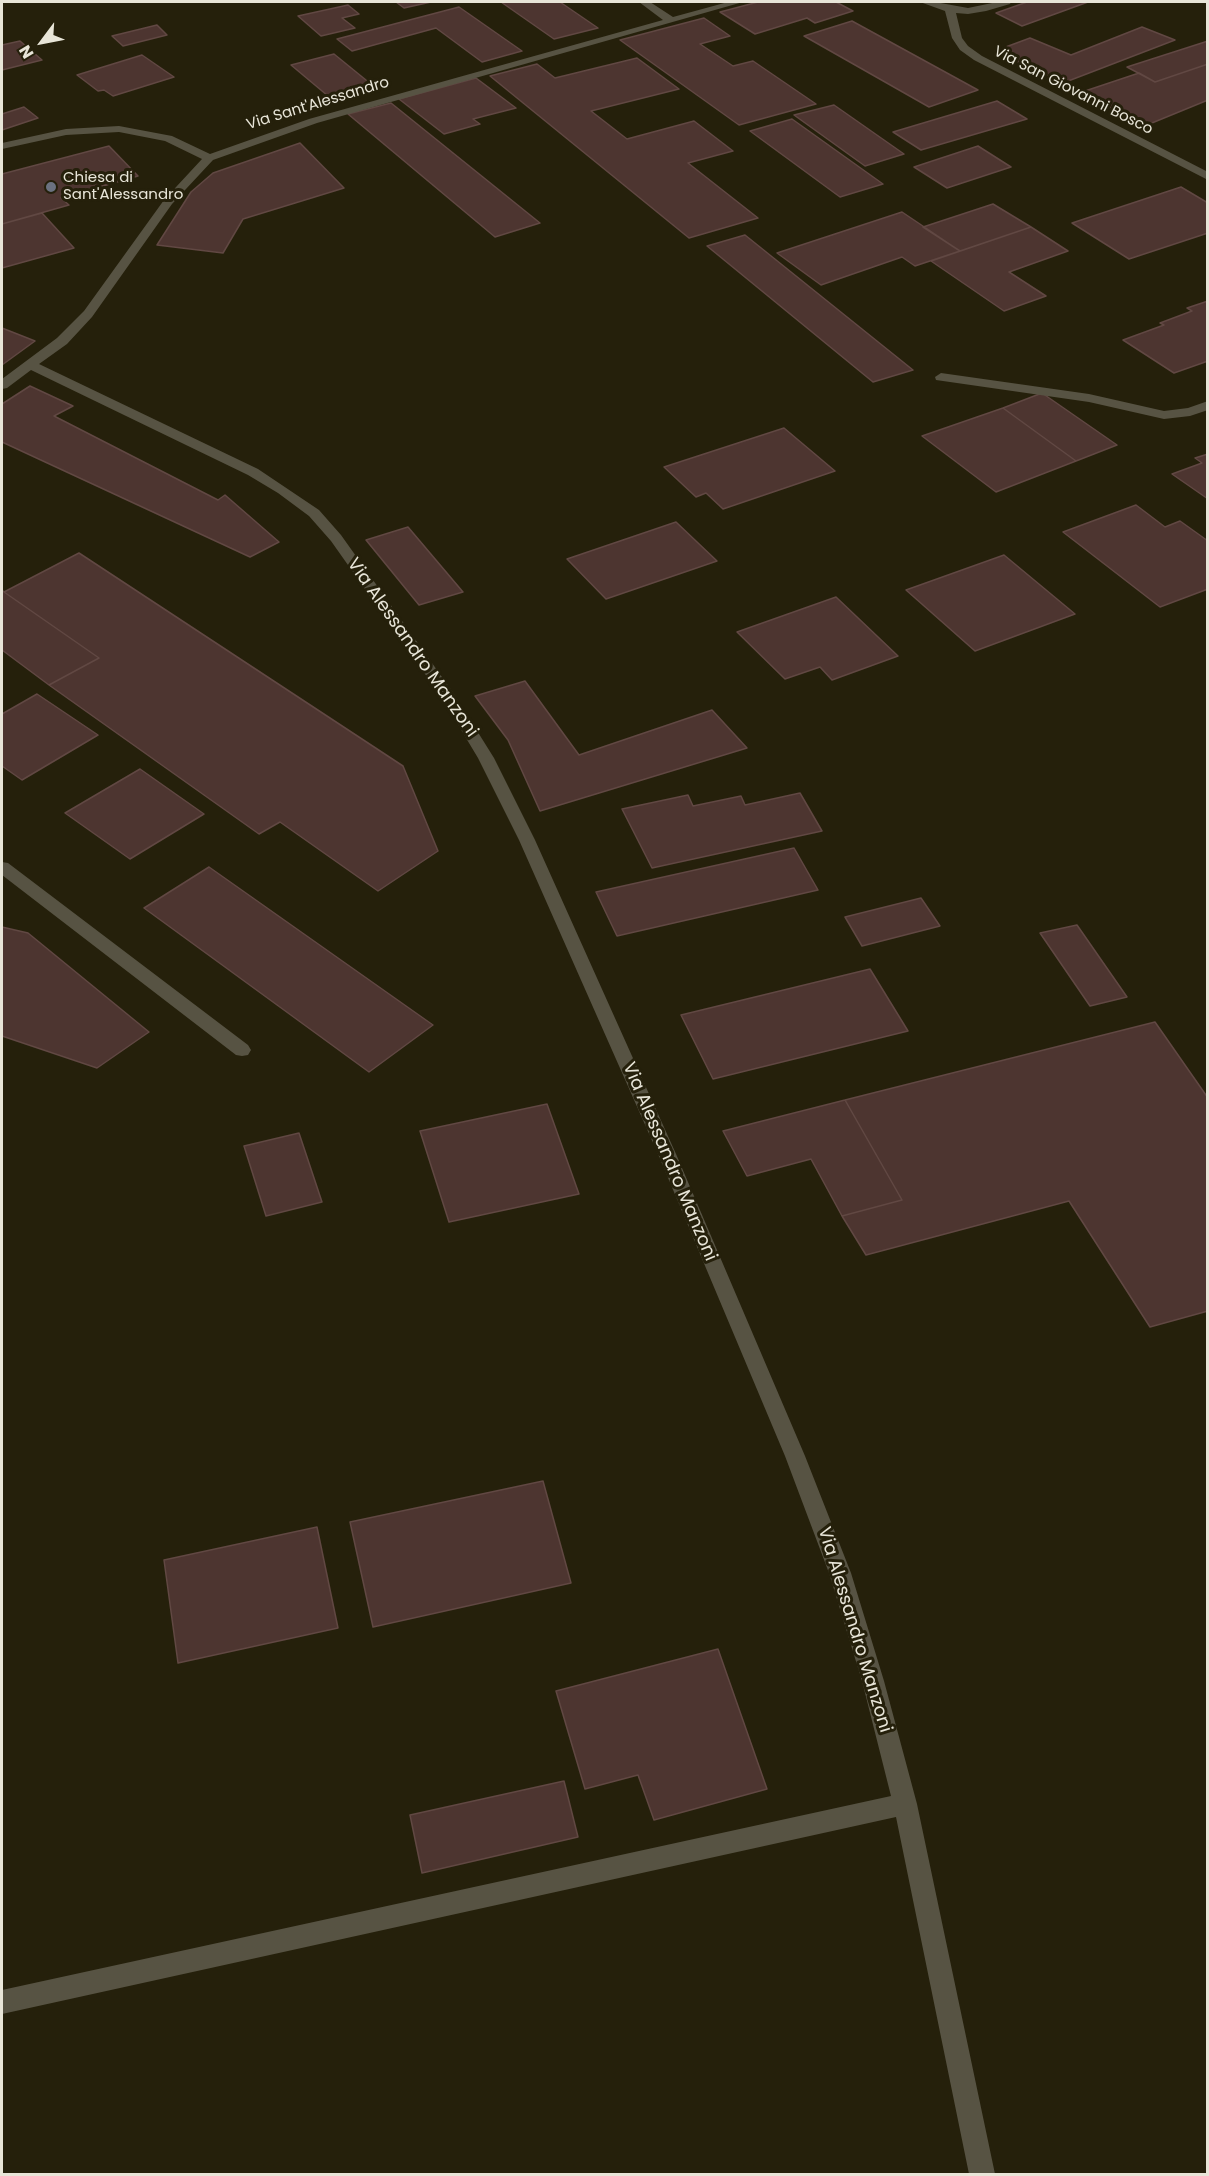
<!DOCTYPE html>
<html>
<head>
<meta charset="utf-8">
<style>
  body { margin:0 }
  #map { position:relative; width:1209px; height:2176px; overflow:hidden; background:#25200b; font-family:Poppins,sans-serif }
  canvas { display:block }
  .frame { position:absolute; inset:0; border:3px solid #e8e5d8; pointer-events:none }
  .north { position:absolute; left:12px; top:12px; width:60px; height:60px; -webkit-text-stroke:4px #25200b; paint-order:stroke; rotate:238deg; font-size:16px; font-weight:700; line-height:24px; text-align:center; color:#e8e5d8 }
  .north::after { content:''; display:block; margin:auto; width:21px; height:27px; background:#e8e5d8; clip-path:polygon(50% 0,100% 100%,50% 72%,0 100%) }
</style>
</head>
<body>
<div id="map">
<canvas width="1209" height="2176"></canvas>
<div class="frame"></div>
<div class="north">N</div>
</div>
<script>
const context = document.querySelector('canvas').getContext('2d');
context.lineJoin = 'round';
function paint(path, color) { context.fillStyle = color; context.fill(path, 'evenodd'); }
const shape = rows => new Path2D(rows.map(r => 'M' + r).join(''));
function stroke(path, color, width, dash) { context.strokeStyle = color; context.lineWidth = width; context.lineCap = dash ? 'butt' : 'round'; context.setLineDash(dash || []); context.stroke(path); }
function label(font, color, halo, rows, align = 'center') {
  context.font = font + ' Poppins,sans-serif'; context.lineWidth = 6; context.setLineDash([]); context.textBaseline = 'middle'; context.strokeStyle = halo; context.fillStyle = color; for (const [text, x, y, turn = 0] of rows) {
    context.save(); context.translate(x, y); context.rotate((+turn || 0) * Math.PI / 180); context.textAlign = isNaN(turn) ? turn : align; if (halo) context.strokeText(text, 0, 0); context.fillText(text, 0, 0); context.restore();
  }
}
const building = shape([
  [396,2,431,2,404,8,396,2],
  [501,2,560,2,598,28,554,39,501,2],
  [758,2,836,2,853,11,815,23,807,18,755,34,720,12,758,2],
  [1027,2,1088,2,1022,26,996,13,1027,2],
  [348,5,359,14,342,18,355,28,321,36,298,16,348,5],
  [459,7,522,51,482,62,436,28,352,51,337,39,459,7],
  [704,18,730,36,700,44,733,66,753,61,816,104,739,125,620,40,704,18],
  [852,21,978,90,929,107,804,36,852,21],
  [157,25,167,35,123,46,112,36,157,25],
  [1142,27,1175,40,1063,83,995,51,1030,38,1071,55,1142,27],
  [20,41,42,60,2,70,2,45,20,41],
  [1208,41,1208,64,1155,82,1127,67,1208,41],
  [334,54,377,89,334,101,291,65,334,54],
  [142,55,174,77,113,96,104,90,98,91,77,75,142,55],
  [637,58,679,89,591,111,627,139,694,121,733,151,688,163,758,218,689,238,490,76,537,64,555,78,637,58],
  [1208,64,1208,100,1147,125,1079,93,1139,73,1155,82,1208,64],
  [476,78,516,108,473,119,480,124,444,134,399,99,476,78],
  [997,101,1027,119,921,150,893,132,997,101],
  [391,103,540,223,495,237,348,114,391,103],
  [834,105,904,154,865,166,794,115,834,105],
  [24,107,38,118,2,130,2,114,24,107],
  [792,119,883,184,840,197,750,131,792,119],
  [300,143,344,188,243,219,223,253,157,245,191,192,213,173,300,143],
  [109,146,138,176,61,198,69,205,2,224,2,174,109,146],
  [978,146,1011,167,947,188,914,167,978,146],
  [1181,187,1208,203,1208,233,1129,259,1072,223,1181,187],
  [993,204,1031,227,960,251,923,227,993,204],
  [902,212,960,251,915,266,902,257,821,285,777,253,902,212],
  [42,213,74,248,2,268,2,224,42,213],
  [1031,227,1068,251,1009,272,1046,296,1004,311,931,261,1031,227],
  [745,235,913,370,873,382,707,246,745,235],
  [1208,301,1208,361,1174,373,1123,340,1164,325,1160,323,1192,311,1187,308,1208,301],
  [2,328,35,341,2,365,2,328],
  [30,386,73,406,54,416,218,500,225,495,279,542,250,557,2,442,2,404,30,386],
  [1042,393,1117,445,1076,461,1003,408,1042,393],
  [1003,408,1076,461,996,492,922,436,1003,408],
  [784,428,835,471,723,509,706,493,696,497,664,467,784,428],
  [1208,454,1208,499,1172,474,1202,463,1195,458,1208,454],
  [1136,505,1165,527,1180,521,1208,541,1208,589,1160,607,1063,532,1136,505],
  [676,522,717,561,606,599,567,559,676,522],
  [408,527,463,592,419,605,366,540,408,527],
  [79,553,403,766,438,851,378,891,280,822,259,834,49,685,99,658,4,592,79,553],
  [1004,555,1075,614,975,651,906,590,1004,555],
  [2,590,4,592,99,658,49,685,2,650,2,590],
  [836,597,898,656,832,680,820,667,785,679,737,632,836,597],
  [525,681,579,755,712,710,747,748,540,811,508,740,475,696,525,681],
  [37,694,98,735,22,780,2,766,2,714,37,694],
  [140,769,204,814,130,859,65,813,140,769],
  [800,793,822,831,652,868,622,809,688,795,693,806,741,796,745,805,800,793],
  [794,848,818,890,617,936,596,892,794,848],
  [209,867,433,1025,369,1072,144,908,209,867],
  [921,898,940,926,862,946,845,917,921,898],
  [1077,925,1127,997,1090,1006,1040,933,1077,925],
  [2,927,28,933,149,1032,97,1068,2,1036,2,927],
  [870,969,908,1031,713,1079,681,1015,870,969],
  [1155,1022,1208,1098,1208,1311,1150,1327,1069,1201,866,1255,842,1216,902,1200,845,1100,1155,1022],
  [845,1100,902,1200,842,1216,811,1159,747,1176,723,1131,845,1100],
  [547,1104,579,1194,449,1222,420,1131,547,1104],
  [299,1133,322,1202,266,1216,244,1146,299,1133],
  [543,1481,571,1583,373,1627,350,1522,543,1481],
  [317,1527,338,1628,178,1663,164,1560,317,1527],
  [718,1649,767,1789,654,1820,638,1775,585,1789,556,1691,718,1649],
  [564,1781,578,1837,422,1873,410,1815,564,1781]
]);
paint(building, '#4d3530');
stroke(building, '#614843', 1.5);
paint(shape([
  [639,2,650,2,673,17,728,2,743,2,317,123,213,160,172,204,92,317,67,344,39,364,258,469,319,510,341,535,454,694,494,758,535,840,676,1154,805,1456,851,1573,884,1681,917,1804,995,2174,969,2174,896,1817,2,2014,2,1990,891,1796,862,1681,829,1573,785,1456,658,1154,519,840,478,758,442,698,331,541,309,516,278,493,248,475,31,370,7,388,2,389,2,379,57,338,84,311,164,200,202,159,165,141,119,132,66,135,2,149,2,143,66,129,119,126,172,136,210,154,309,119,663,20,639,2],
  [920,2,935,2,968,8,997,2,1011,2,1010,4,986,11,968,14,956,13,962,38,968,46,982,56,1208,172,1208,180,974,60,960,50,952,38,945,11,920,2],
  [941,373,1089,394,1164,411,1188,408,1208,401,1208,410,1190,416,1164,419,1089,402,936,380,935,377,941,373],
  [2,862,8,863,248,1045,251,1050,248,1055,242,1056,236,1055,2,875,2,862]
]), '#575343');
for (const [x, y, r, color] of [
  [51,187,6,"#6b7280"]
]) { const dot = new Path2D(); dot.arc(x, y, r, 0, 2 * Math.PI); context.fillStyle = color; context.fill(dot); stroke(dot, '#25200b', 2); }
label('15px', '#e8e5d8', '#25200b', [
  ["Via San Giovanni Bosco",1073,91,27],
  ["Via Sant'Alessandro",318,104,-17]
]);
label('15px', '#e8e5d8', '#25200b', [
  ["Chiesa di",63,178],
  ["Sant'Alessandro",63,195]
], 'left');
label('18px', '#e8e5d8', '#25200b', [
  ["Via Alessandro Manzoni",412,648,55],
  ["Via Alessandro Manzoni",669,1162,67],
  ["Via Alessandro Manzoni",854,1630,73]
]);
</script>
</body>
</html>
